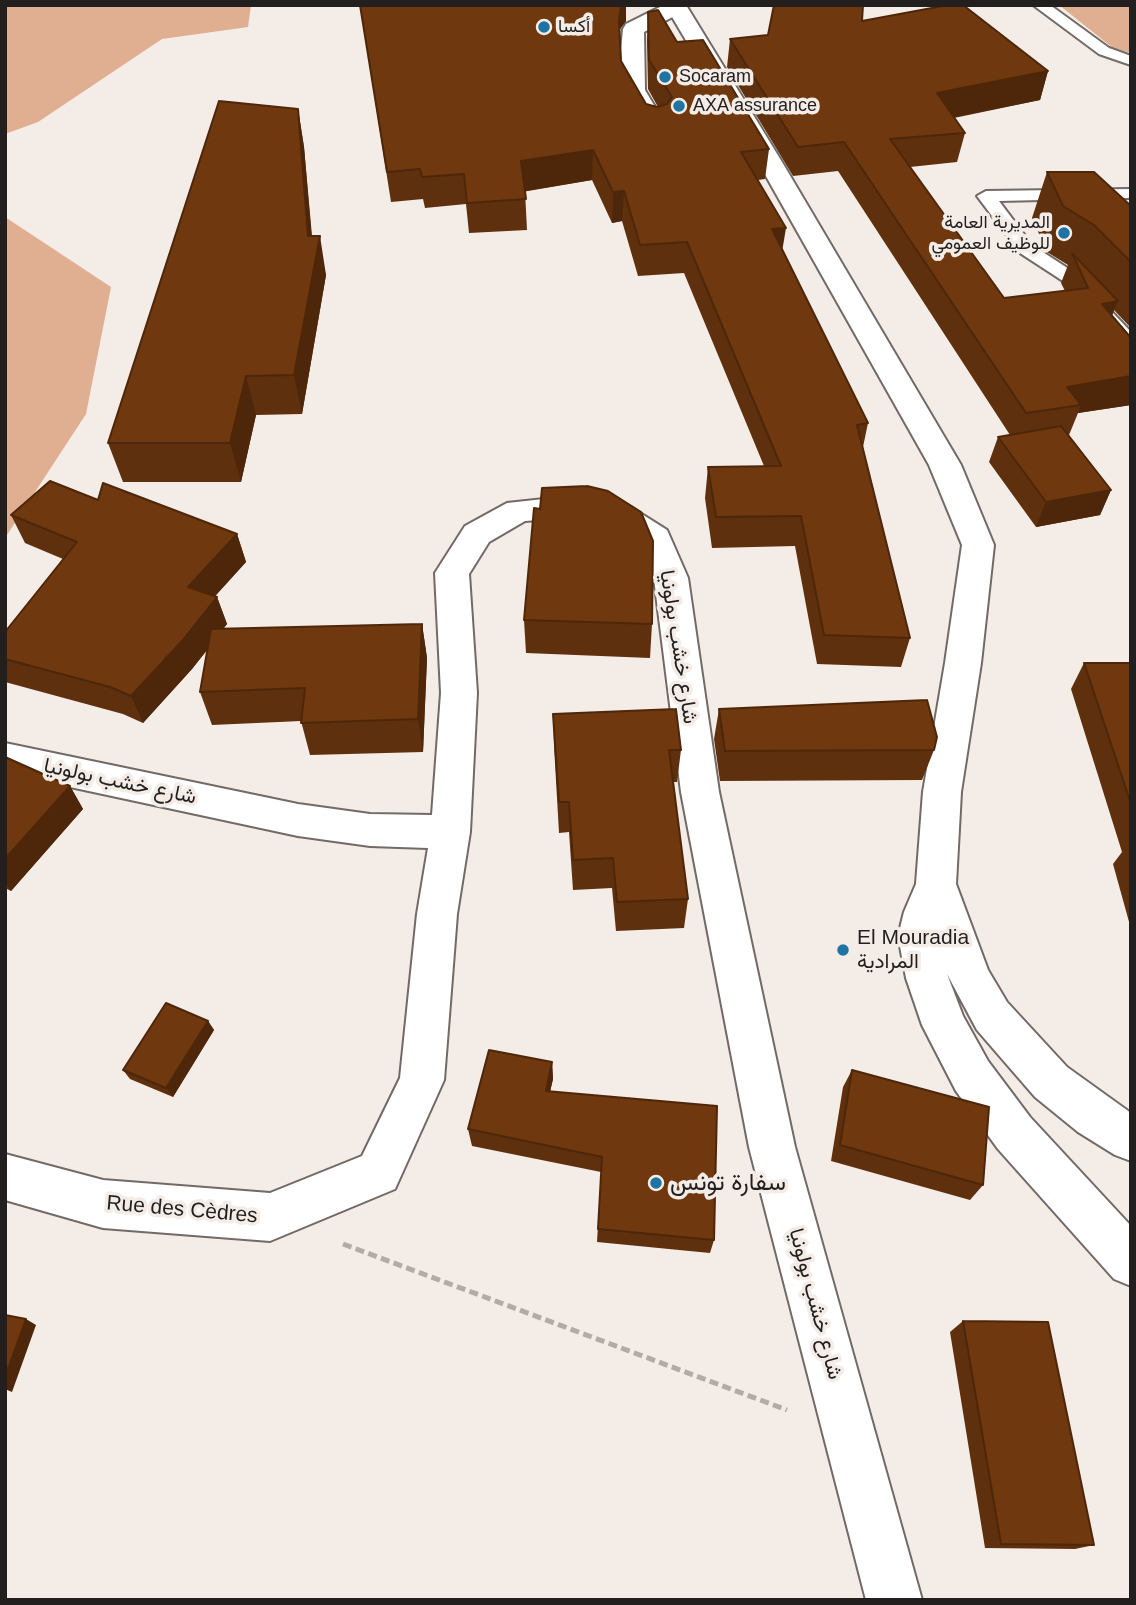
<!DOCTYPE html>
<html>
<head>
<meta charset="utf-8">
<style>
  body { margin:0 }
  #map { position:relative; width:1136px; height:1605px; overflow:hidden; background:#f4ece7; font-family:Helvetica,sans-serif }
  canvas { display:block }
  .frame { position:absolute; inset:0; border:7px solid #221f1e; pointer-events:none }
</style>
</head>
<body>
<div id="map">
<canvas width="1136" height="1605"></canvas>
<div class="frame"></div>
</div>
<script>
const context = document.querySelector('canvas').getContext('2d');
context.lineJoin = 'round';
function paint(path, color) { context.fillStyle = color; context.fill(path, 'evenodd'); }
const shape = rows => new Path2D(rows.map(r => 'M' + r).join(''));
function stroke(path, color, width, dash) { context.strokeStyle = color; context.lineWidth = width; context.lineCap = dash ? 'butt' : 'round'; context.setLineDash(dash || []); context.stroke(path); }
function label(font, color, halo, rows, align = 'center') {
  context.font = font + ' Helvetica,Vazirmatn,sans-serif'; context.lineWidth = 7; context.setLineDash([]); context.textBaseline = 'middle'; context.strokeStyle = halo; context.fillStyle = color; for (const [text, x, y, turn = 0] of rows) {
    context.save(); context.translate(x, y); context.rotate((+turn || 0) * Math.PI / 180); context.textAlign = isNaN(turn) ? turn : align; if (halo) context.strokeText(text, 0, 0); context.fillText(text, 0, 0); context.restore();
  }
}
paint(shape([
  [5,5,251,5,248,27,162,39,38,122,5,134],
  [1059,5,1131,5,1131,53,1113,48],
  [5,217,111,287,86,414,5,538]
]), '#e0ae90');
const lane = shape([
  [1033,5,1050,5,1109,48,1131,56,1131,65,1099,54,1033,5],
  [1131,189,1131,197,1128,198,999,201,1032,245,1075,273,1131,332,1131,350,1124,348,1063,281,1020,253,977,196,986,191,1131,189]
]);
const street = shape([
  [664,5,687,7,684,11,644,32,645,90,667,127,663,132,655,134,647,132,623,90,621,50,623,29,626,24,664,5],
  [581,495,629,506,667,530,688,578,719,792,795,1147,922,1600,866,1600,749,1147,681,792,654,578,641,545,608,523,581,517,525,521,489,542,469,574,477,693,470,832,457,914,444,1080,395,1189,270,1241,103,1228,5,1200,5,1154,103,1180,270,1193,362,1156,400,1078,417,914,428,848,370,846,298,836,5,773,5,743,298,804,370,814,432,815,441,693,435,573,465,526,507,503,581,495]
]);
const primary = shape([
  [665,5,686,5,782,162,961,465,994,545,981,663,961,792,956,884,988,970,1007,1002,1067,1067,1131,1113,1131,1161,1115,1155,1078,1132,1035,1097,977,1030,947,974,963,1016,988,1061,1030,1117,1131,1226,1131,1286,1114,1279,998,1149,956,1091,922,1025,906,978,898,936,904,912,916,884,923,792,945,663,962,545,929,465,758,162,665,5]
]);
stroke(lane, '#726a66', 4);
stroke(street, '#726a66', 4);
stroke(primary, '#726a66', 4);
stroke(shape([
  [343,1244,787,1410]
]), '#b2aca8', 5, [9, 4.5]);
paint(lane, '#fff');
paint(street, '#fff');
paint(primary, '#fff');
paint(shape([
  [360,5,626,5,626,21,620,29,620,33,621,61,646,104,658,107,648,89,647,41,648,12,677,42,769,149,765,179,758,180,782,251,868,423,863,447,910,638,901,667,817,664,795,546,712,548,705,498,708,467,764,466,684,273,638,276,622,221,612,223,592,180,525,191,527,230,469,233,466,204,425,208,423,199,391,202],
  [862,21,1048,71,1040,100,954,118,965,133,957,162,910,167,1004,298,1065,291,1061,283,1068,265,1047,252,1032,218,1047,172,1131,206,1131,326,1130,327,1114,310,1112,316,1131,405,1078,413,1069,435,1111,490,1100,515,1036,527,989,462,998,437,1010,435,838,171,793,176,727,67,730,39,768,35],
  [298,109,304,147,312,236,326,275,302,414,256,415,241,482,123,482,108,443],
  [98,500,237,534,246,562,215,596,217,597,227,624,223,629,422,624,427,658,423,752,310,755,301,721,212,725,200,692,208,649,192,669,143,723,123,714,5,682,5,632,63,559,25,543,11,515],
  [540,509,652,624,650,658,526,653,524,620],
  [1084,663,1131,663,1131,929,1113,864,1122,852,1071,689],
  [719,709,934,750,922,780,720,781,714,739],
  [553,714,681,750,677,782,673,782,688,899,684,928,616,931,612,888,573,890,569,832,559,833,554,746],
  [5,757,70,786,83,809,11,891,5,888],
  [208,1021,214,1030,173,1097,130,1079,123,1070],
  [552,1062,553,1079,550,1092,714,1240,710,1253,597,1242,601,1172,472,1146,468,1129],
  [852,1070,983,1185,970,1200,831,1161,843,1087],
  [963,1321,1094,1545,1075,1549,985,1548,950,1332]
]), '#5f300d');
paint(shape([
  [621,5,626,5,626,21,620,29,618,50],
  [1048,71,1040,100,930,122,937,93],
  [298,109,304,147,314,265,320,236,326,275,302,414,294,375],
  [593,150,592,180,522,192,521,161],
  [624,191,622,221,612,223,613,192],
  [786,228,781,258,772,229],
  [1118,301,1105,331,1102,304],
  [246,376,256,415,241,482,230,443],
  [1131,376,1131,405,1078,413,1081,405,1067,387],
  [1111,490,1100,515,1036,527,1046,502],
  [237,534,246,562,198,615,188,587],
  [217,597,227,624,192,669,143,723,131,696],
  [422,624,427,658,423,752,418,719],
  [70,786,83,809,11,891,5,882,5,859],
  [208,1021,214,1030,173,1097,166,1088],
  [552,1062,553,1079,546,1108,546,1091],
  [26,1319,36,1325,12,1392,5,1389,5,1377]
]), '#4e270a');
const building = shape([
  [360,5,621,5,619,21,621,61,646,104,657,107,667,104,672,97,649,60,648,12,658,10,677,42,703,40,769,149,741,152,786,228,772,229,868,423,857,425,910,638,824,635,801,516,716,517,708,467,781,466,687,242,640,245,624,191,613,192,593,150,521,161,526,199,467,203,464,174,422,177,420,169,387,172,360,5],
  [774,5,863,5,862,21,948,5,963,5,1048,71,937,93,965,133,890,139,1004,298,1088,288,1072,253,1118,301,1102,304,1131,338,1131,376,1067,387,1081,405,1026,413,844,142,798,147,730,39,768,35,774,5],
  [219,101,298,109,308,236,320,236,294,375,246,376,230,443,108,443,219,101],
  [1047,172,1094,172,1131,206,1131,262,1094,225,1063,206,1047,172],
  [1061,426,1111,490,1046,502,998,437,1061,426],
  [50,481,98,500,103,483,237,534,188,587,217,597,182,641,131,696,110,687,5,659,5,632,77,542,11,515,50,481],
  [587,486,608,491,641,512,653,541,652,624,524,620,534,508,540,509,542,488,587,486],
  [422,624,418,719,301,723,305,688,200,692,211,629,422,624],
  [1084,663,1131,663,1131,804,1084,663],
  [927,700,937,737,934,750,725,751,719,709,927,700],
  [676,709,681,750,669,750,688,899,617,902,613,858,573,860,569,802,559,802,553,714,676,709],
  [5,757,70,786,5,859,5,757],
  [166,1003,208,1021,166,1088,123,1070,166,1003],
  [489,1050,552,1062,546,1091,717,1106,714,1240,598,1229,602,1157,468,1129,489,1050],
  [852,1070,989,1107,983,1185,840,1145,852,1070],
  [5,1315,26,1319,5,1377,5,1315],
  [963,1321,1048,1322,1094,1545,1001,1544,963,1321]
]);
paint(building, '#6f380f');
stroke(building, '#4e270a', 2);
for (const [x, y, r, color] of [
  [544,27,7,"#1f74a4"],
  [665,77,7,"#1f74a4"],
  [679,106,7,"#1f74a4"],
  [1064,233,7,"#1f74a4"],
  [843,950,7,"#1f74a4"],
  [656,1183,7,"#1f74a4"]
]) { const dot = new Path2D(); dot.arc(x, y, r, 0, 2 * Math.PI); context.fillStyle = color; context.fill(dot); stroke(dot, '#f4ece7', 2.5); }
label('18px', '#221f1e', '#f4ece7', [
  ["أكسا",558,27],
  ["Socaram",679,77],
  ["AXA assurance",693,106],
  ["المديرية العامة",1050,223,"right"],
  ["للوظيف العمومي",1050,244,"right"]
], 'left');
label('21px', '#221f1e', '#f4ece7', [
  ["شارع خشب بولونيا",678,647,81],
  ["شارع خشب بولونيا",120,782,12],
  ["Rue des Cèdres",182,1210,5],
  ["شارع خشب بولونيا",815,1304,75]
]);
label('21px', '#221f1e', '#f4ece7', [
  ["El Mouradia",857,938],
  ["المرادية",857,962]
], 'left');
label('24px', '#221f1e', '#f4ece7', [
  ["سفارة تونس",670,1183]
], 'left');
</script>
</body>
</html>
